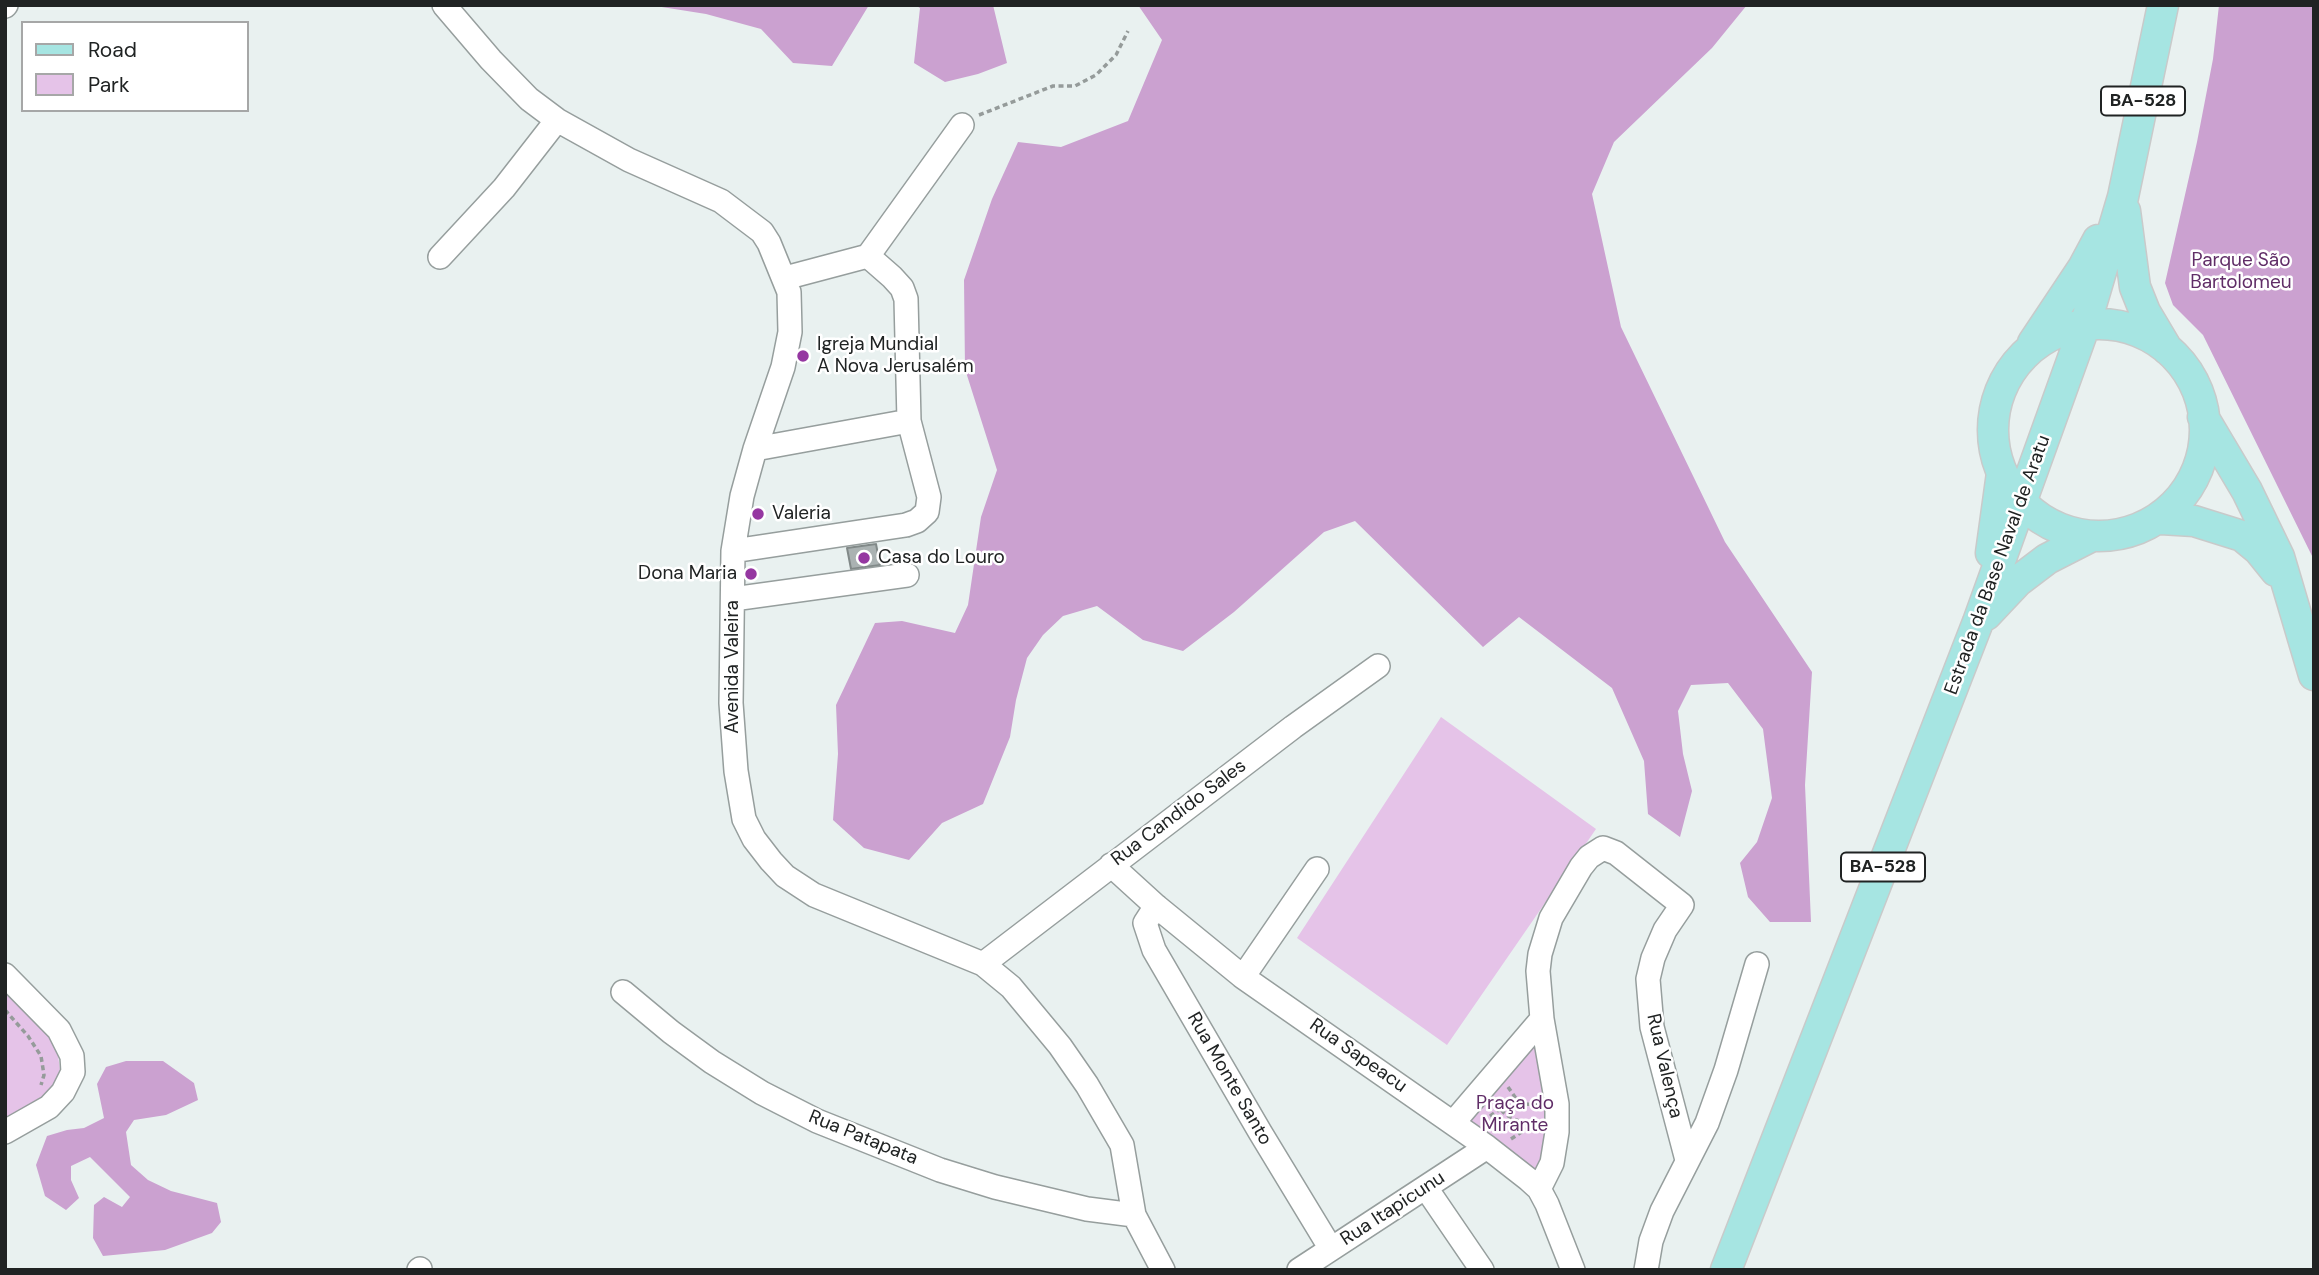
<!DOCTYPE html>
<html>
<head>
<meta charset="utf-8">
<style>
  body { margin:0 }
  #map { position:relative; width:2319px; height:1275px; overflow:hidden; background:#e9f1f0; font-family:"DM Sans",sans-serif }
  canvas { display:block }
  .frame { position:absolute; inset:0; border:7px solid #202323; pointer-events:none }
  .legend { position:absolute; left:21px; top:21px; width:228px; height:91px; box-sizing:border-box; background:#fff; border:2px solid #a6a7a7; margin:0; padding:9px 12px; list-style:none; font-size:21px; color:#202323 }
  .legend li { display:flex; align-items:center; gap:14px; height:35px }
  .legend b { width:35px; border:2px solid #a6a7a7 }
</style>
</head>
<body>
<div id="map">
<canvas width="2319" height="1275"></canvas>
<div class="frame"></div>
<ul class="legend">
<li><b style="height:9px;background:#a6e5e2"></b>Road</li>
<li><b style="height:19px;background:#e5c3e8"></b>Park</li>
</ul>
</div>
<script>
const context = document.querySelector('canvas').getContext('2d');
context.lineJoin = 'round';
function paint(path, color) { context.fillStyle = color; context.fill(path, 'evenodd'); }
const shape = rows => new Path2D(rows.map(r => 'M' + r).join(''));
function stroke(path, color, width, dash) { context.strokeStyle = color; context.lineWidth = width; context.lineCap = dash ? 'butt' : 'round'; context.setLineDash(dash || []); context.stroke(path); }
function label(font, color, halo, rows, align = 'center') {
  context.font = font + ' "DM Sans",sans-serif'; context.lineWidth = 5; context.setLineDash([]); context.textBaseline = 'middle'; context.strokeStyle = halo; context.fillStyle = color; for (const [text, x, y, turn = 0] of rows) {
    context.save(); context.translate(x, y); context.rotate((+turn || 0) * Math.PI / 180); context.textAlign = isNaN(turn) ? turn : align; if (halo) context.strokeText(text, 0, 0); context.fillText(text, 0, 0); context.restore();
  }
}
paint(shape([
  [1441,717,1596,829,1447,1045,1297,938],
  [5,989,56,1043,60,1069,55,1092,5,1121],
  [1541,1026,1554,1103,1543,1177,1457,1122]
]), '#e5c3e8');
paint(shape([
  [649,5,869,5,832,66,793,63,761,29,706,14],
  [915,5,993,5,1007,63,978,74,945,82,914,63,920,8],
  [1138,5,1747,5,1712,48,1614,142,1592,194,1621,327,1725,542,1812,672,1805,785,1811,922,1770,922,1748,897,1740,863,1757,842,1772,798,1763,729,1728,683,1691,685,1678,711,1683,754,1692,791,1680,837,1648,814,1644,761,1612,688,1519,617,1483,647,1355,521,1324,532,1234,612,1183,651,1143,640,1097,606,1063,616,1043,635,1027,658,1016,700,1010,737,983,804,942,823,909,860,864,848,833,820,838,754,836,705,875,623,902,621,955,633,968,605,981,517,997,470,965,369,964,280,992,199,1018,142,1061,147,1128,121,1162,40],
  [2219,5,2314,5,2314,560,2203,335,2173,305,2165,283,2197,142,2213,59],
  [126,1061,163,1061,194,1083,198,1100,166,1115,134,1120,126,1132,131,1165,148,1180,171,1191,217,1203,221,1222,212,1233,165,1250,103,1256,93,1238,94,1205,104,1197,122,1207,130,1197,90,1157,71,1166,71,1180,79,1198,66,1210,45,1196,36,1165,47,1136,67,1130,84,1128,104,1118,97,1084,106,1067]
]), '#cba1d0');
const building = shape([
  [876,544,880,565,851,569,847,548,876,544]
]);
paint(building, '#aab2b2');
stroke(building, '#818988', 2);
const minor = shape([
  [444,5,491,60,529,99,557,120,629,160,721,201,762,232,769,243,789,292,790,332,783,367,755,449,742,496,733,551,731,703,736,771,744,819,754,839,771,861,785,876,814,895,983,964,1011,987,1060,1046,1087,1085,1122,1145,1134,1215,1163,1270],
  [5,6,6,5],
  [868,256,962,125],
  [440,257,504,188,557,120],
  [785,278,868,256],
  [755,449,909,421],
  [733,551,906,525,917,521,927,512,929,497,909,421,906,299,902,288,892,277,868,256],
  [733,599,907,575],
  [1111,865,1156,906,1243,977,1487,1147,1528,1179,1539,1189,1547,1204,1573,1270],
  [1156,906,1145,923,1154,950,1260,1132,1331,1249],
  [983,964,1293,727,1378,666],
  [5,975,59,1030,72,1056,73,1072,63,1092,49,1107,5,1132],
  [1243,977,1317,869],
  [623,992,671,1032,712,1062,762,1093,817,1121,940,1170,995,1187,1087,1209,1134,1215],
  [1453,1123,1542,1019],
  [1426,1188,1482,1270],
  [1539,1189,1552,1163,1557,1132,1557,1104,1542,1019,1538,971,1540,954,1551,918,1581,867,1589,857,1603,848,1616,853,1682,905,1665,930,1653,958,1648,979,1652,1027,1687,1160],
  [419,1270,420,1269],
  [1299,1270,1487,1147],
  [1646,1270,1651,1241,1662,1211,1707,1123,1726,1070,1757,964]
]);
const major = shape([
  [2125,211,2135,287,2145,312,2167,349],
  '1993 430a106 106 0 1 1 212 0a106 106 0 1 1-212 0Z',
  [2033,343,2083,268,2098,240],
  [2203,417,2247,491,2279,557,2314,675],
  [2161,519,2194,521,2242,536,2259,550,2276,571],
  [1991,553,2002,473],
  [1986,615,2018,581,2047,559,2090,537],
  [1726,1270,1978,622,2086,322,2123,197,2163,5]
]);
stroke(minor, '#969e9d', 26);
stroke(major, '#c9caca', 33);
stroke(shape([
  [979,115,1053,86,1075,86,1096,75,1116,55,1128,31],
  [5,1010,28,1036,41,1056,44,1075,41,1085],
  [1508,1087,1517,1100,1525,1104,1537,1105],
  [1496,1103,1503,1112,1511,1118,1532,1126],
  [1483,1121,1500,1109],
  [1511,1139,1531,1126]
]), '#959b9a', 3.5, [5, 3.5]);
stroke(minor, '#fff', 23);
stroke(major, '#a6e5e2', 30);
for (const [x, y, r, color] of [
  [803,356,7,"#9537a1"],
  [758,514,7,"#9537a1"],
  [864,558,7,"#9537a1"],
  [751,574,7,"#9537a1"]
]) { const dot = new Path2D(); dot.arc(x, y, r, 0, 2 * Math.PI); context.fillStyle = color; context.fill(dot); stroke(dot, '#fff', 2.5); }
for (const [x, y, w] of [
  [2143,101,84],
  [1883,867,84]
]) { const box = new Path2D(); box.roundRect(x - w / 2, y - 14.5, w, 29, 5); context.fillStyle = '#fff'; context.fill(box); stroke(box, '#202323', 2); }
label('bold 18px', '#202323', null, [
  ["BA-528",2143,101],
  ["BA-528",1883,867]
]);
label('19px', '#602d67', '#fff', [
  ["Parque São",2241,261],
  ["Bartolomeu",2241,283],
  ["Praça do",1515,1104],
  ["Mirante",1515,1126]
]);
label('19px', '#202323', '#fff', [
  ["Igreja Mundial",817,345],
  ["A Nova Jerusalém",817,367],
  ["Valeria",772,514],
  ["Casa do Louro",878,558],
  ["Dona Maria",737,574,"right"]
], 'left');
label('19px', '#202323', '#fff', [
  ["Estrada da Base Naval de Aratu",1998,565,-70],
  ["Avenida Valeira",733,667,-90],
  ["Rua Candido Sales",1179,813,-37],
  ["Rua Sapeacu",1358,1056,35],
  ["Rua Valença",1664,1066,77],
  ["Rua Monte Santo",1229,1079,60],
  ["Rua Patapata",863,1138,22],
  ["Rua Itapicunu",1393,1209,-33]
]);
</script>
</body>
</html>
